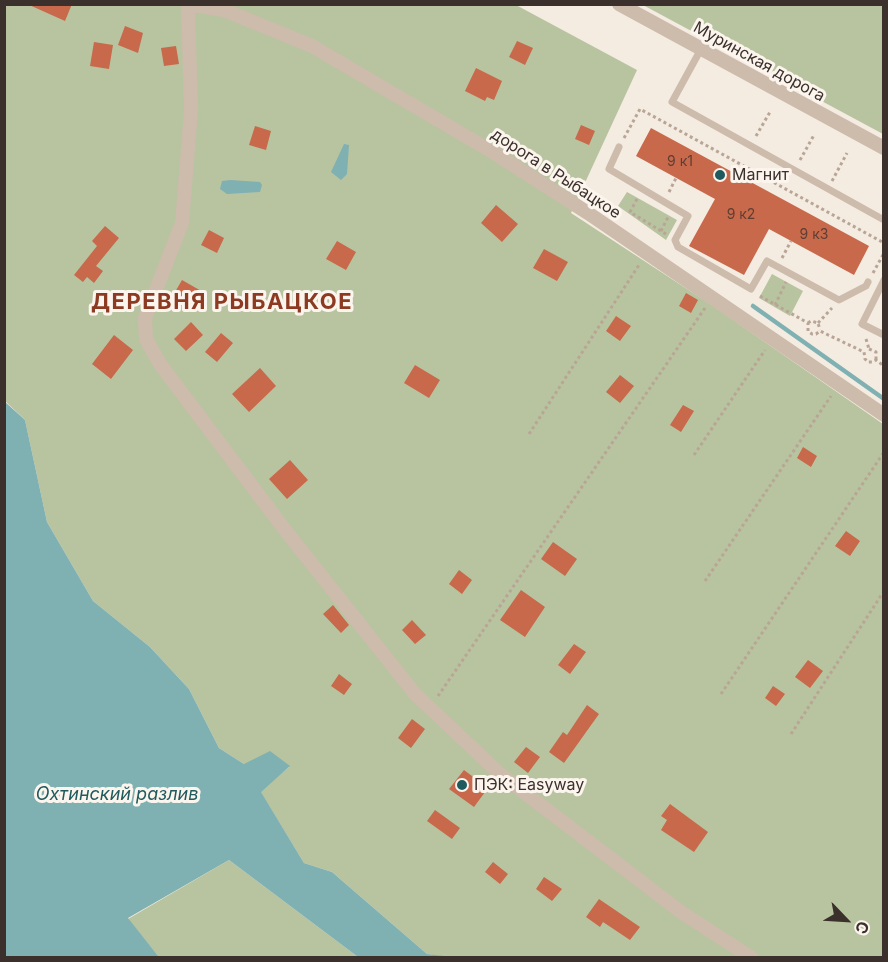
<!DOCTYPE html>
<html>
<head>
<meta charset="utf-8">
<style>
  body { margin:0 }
  #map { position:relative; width:888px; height:962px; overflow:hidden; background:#f4ebe1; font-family:Inter,sans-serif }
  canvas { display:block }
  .frame { position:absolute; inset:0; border:6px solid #3b302b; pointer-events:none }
  .north { position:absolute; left:816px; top:890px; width:60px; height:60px; -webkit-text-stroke:4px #fbf5ee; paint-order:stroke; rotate:115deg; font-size:16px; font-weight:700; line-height:24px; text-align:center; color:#3b302b }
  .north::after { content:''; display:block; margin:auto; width:21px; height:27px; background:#3b302b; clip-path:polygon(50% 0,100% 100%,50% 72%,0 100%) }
</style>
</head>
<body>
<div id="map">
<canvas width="888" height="962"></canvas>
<div class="frame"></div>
<div class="north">С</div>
</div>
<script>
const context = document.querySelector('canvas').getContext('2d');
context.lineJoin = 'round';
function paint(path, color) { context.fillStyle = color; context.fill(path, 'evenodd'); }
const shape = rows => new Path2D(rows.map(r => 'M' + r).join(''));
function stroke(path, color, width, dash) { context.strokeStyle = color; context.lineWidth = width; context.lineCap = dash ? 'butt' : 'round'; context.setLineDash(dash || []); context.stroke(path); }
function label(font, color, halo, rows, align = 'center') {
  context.font = font + ' Inter,sans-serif'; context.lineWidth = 6; context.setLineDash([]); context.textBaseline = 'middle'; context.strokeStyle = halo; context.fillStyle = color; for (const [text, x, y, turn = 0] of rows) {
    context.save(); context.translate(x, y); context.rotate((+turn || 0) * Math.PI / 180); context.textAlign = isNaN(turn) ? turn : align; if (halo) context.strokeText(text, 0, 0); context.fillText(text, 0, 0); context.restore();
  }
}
paint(shape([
  [4,5,516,5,637,70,571,213,713,306,883,424,883,957,453,958,427,954,332,872,304,863,260,791,289,767,244,764,219,748,189,689,150,647,93,601,47,522,25,420,5,401],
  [643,5,883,5,883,134],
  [627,192,677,220,666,240,618,206],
  [772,274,803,291,790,316,759,298],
  [229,860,358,957,159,957,128,919]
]), '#b8c4a0');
paint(shape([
  [344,144,349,145,347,174,341,180,331,172],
  [230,180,260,182,262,185,260,192,227,194,220,189,222,181],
  [4,401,25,420,47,522,93,601,150,647,189,689,219,748,244,764,270,751,290,766,261,792,304,863,332,872,427,954,453,957,358,957,229,860,128,918,159,957,5,957]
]), '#7fb0b2');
stroke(shape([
  [753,306,884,399]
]), '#7fb0b2', 4.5);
paint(shape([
  [27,4,72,4,65,21],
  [125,26,143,33,138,53,118,45],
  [517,41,533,48,525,65,509,57],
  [94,42,113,45,109,69,90,66],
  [176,46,179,64,164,66,161,48],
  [476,68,502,81,494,100,487,97,485,101,465,91],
  [581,125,595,131,589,145,575,139],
  [255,126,271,131,266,150,249,145],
  [651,128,869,246,854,275,769,229,744,275,689,246,715,199,636,156],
  [496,205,518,224,502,242,481,223],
  [105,226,119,238,96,266,103,271,94,283,87,277,83,282,74,275,97,246,92,241],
  [209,230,224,238,217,253,201,245],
  [337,241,356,252,346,270,326,259],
  [544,249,568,262,557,281,533,268],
  [182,280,203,292,192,311,171,299],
  [686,293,698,300,691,313,679,306],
  [616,316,631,326,620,341,606,331],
  [191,322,203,335,186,351,174,339],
  [221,333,233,343,217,362,205,352],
  [114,335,133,350,111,379,92,364],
  [415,365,440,380,429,398,404,383],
  [260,368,276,386,249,412,232,394],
  [620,375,634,386,620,403,606,392],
  [683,405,694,411,681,432,670,425],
  [803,447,817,456,811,467,797,458],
  [290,460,308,480,287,499,269,479],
  [846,531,860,541,850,556,835,546],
  [553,542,577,559,565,576,541,559],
  [459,570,472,580,462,594,449,584],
  [521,590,545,607,525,637,500,620],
  [333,605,349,625,341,633,323,614],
  [412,620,426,635,415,644,402,630],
  [574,644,586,652,570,674,558,665],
  [808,660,823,671,810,688,795,677],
  [339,674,352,684,344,695,331,686],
  [773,686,785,694,776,706,765,698],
  [587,705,599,714,564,763,549,752,563,732,567,735],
  [412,719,425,729,411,748,398,738],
  [526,747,540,757,528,773,514,762],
  [464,770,488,788,474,807,449,789],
  [670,804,708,832,694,852,661,830,667,820,661,816],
  [435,810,460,828,452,839,427,821],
  [493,862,508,874,500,884,485,872],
  [544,877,562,889,552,901,536,889],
  [599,899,640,927,630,940,603,922,600,927,586,917]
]), '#c8694b');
stroke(shape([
  [756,136,770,112],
  [624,138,640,109,884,243],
  [800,160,814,135],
  [832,181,847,153],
  [669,192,676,178],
  [637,199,630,212,666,234],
  [661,231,668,217],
  [782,258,791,241],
  [873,273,884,253],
  [760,296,808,323,808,331,812,334,816,334,820,331,864,352,865,359,868,362,872,362,876,360,884,366],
  [775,305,786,282],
  [808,323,811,321,818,323,820,330],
  [818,323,832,308],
  [866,339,869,349],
  [869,349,876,352,876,360],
  [529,434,639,265],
  [694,455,765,350],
  [705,581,831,396],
  [721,694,884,452],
  [438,696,705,308],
  [791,734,884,591]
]), '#b9a596', 3, [3, 3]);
stroke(shape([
  [701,49,672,102,884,220],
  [619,147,609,169,688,216,675,240,678,247,751,289,767,261,839,300,866,286,868,282],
  [884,280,862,324,884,335]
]), '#cdbbac', 7);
stroke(shape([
  [187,4,224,10,312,46,496,154,588,213,884,415],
  [619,4,884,148],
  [188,5,191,111,182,223,145,318,146,339,160,364,282,526,415,694,500,774,681,912,752,958]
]), '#cdbbac', 14);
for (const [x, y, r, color] of [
  [720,175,6,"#1f5a5e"],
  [462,785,6,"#1f5a5e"]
]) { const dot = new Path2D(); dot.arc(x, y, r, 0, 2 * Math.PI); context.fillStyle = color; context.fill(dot); stroke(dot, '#fbf5ee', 2); }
label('14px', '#5e3e33', null, [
  ["9 к1",680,162],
  ["9 к2",741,215],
  ["9 к3",814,235]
]);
label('16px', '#3b302b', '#fbf5ee', [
  ["Муринская дорога",759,62,29],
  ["дорога в Рыбацкое",556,174,33]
]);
label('16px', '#3b302b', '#fbf5ee', [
  ["Магнит",732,175],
  ["ПЭК: Easyway",474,785]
], 'left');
label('italic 18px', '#1f5a5e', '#fbf5ee', [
  ["Охтинский разлив",117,795]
]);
context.letterSpacing = '1.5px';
label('bold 22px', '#8c3b22', '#fbf5ee', [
  ["ДЕРЕВНЯ РЫБАЦКОЕ",222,302]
]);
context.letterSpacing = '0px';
</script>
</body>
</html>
